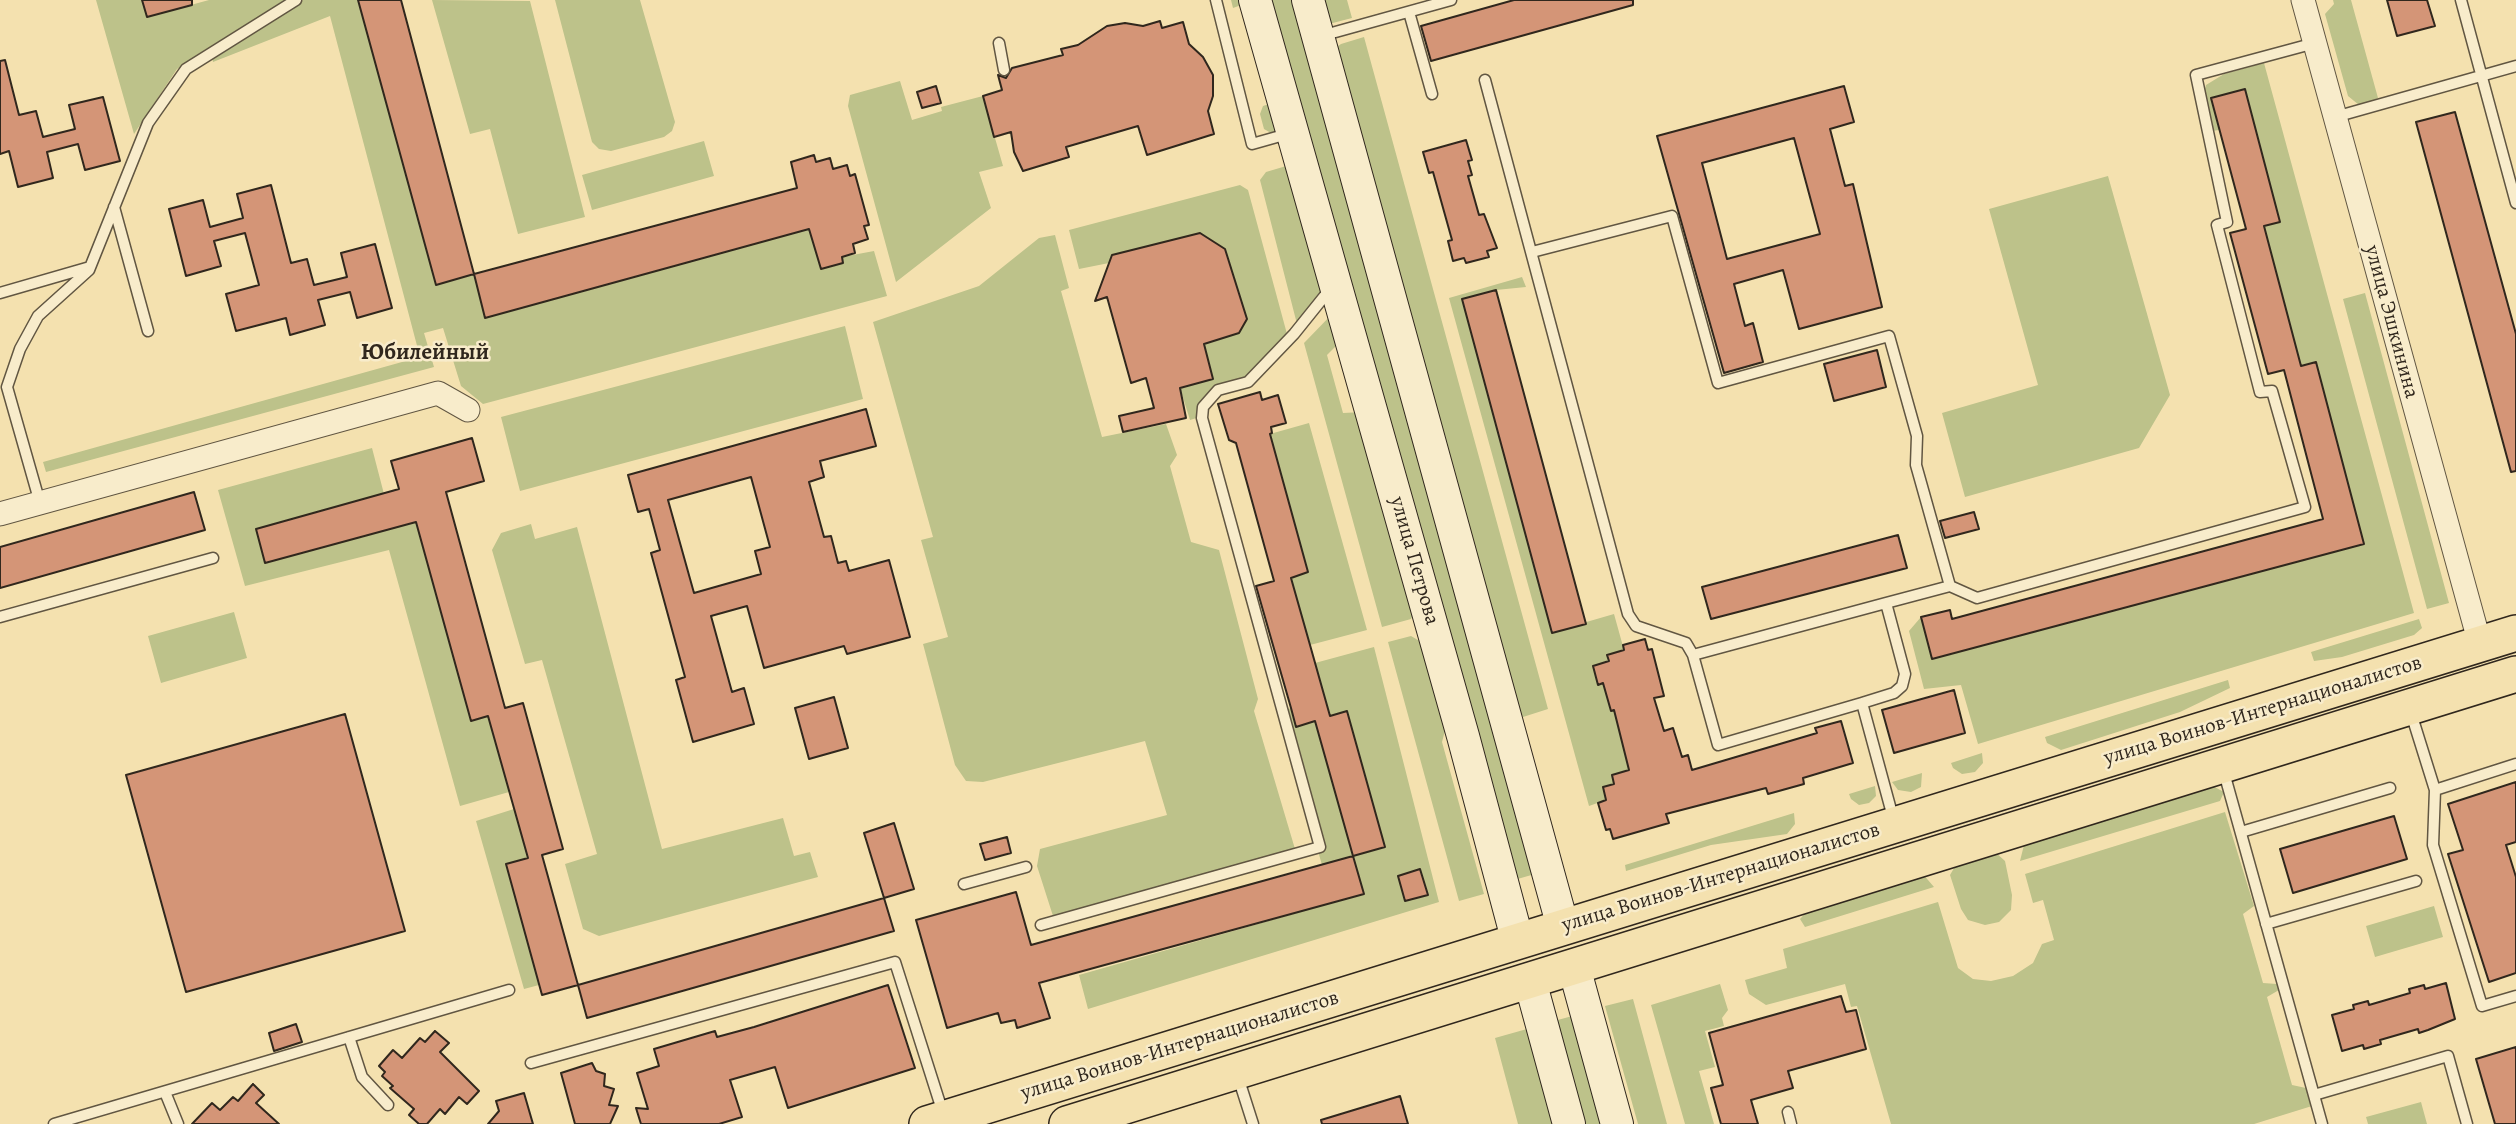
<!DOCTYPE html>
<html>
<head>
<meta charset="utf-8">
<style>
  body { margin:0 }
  canvas { display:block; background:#f4e1af }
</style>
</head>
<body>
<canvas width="2516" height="1124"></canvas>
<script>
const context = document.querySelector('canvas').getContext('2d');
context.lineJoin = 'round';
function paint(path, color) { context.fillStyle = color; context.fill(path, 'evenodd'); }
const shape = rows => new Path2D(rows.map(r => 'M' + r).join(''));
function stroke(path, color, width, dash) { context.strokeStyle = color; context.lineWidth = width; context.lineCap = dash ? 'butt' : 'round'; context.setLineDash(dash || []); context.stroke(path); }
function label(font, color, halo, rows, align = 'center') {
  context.font = font + ' Alegreya,serif'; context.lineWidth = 5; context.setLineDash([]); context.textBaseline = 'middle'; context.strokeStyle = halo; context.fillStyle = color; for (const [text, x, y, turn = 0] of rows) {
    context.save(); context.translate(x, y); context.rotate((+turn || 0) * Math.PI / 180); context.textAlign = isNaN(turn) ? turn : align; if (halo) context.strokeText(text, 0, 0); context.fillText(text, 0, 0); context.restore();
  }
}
paint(shape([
  [96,0,142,0,147,17,209,0,290,0,177,69,134,134],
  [303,0,358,0,436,285,474,274,485,318,809,229,821,269,843,263,842,257,874,251,887,296,483,404,461,386,443,328,424,333,434,367,46,472,43,462,420,357,330,16,213,62,212,57],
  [432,0,530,1,585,217,518,234,490,129,470,134],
  [555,0,640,0,675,122,672,131,664,137,611,151,599,149,592,142],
  [1231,0,1250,0,1281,131,1271,133,1264,129,1260,114,1263,106,1272,103,1244,4,1233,8],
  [1272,0,1295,0,1535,874,1514,880],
  [1318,0,1347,0,1352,18,1325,25],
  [2333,0,2351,0,2378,98,2371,102,2359,105,2348,96,2325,14,2334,4],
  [1364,37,1548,709,1523,717,1504,683,1331,51,1341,44],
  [2264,63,2414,613,1978,744,1961,685,1924,689,1909,631,1921,617,1932,659,2364,544,2316,362,2301,366,2264,226,2280,222,2245,90,2211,98,2219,130,2212,131,2203,96,2206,85,2224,74],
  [900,81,912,120,942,111,941,107,983,96,1003,166,979,172,991,208,896,282,848,106,850,95],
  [704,141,714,176,592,210,582,175],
  [1293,164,1328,285,1297,324,1260,180,1266,172],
  [2108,176,2170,395,2139,448,1965,497,1942,413,2038,385,1989,209],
  [1240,185,1248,190,1287,334,1247,378,1215,389,1200,417,1190,420,1180,388,1213,378,1204,344,1239,333,1247,319,1109,263,1079,269,1069,230],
  [1055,235,1069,288,1061,291,1102,437,1166,424,1177,455,1170,466,1191,542,1219,550,1258,699,1254,711,1295,849,1053,916,1037,866,1040,849,1167,815,1145,741,983,782,966,781,955,765,923,644,948,637,921,540,933,537,873,322,979,286,1039,238],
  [1522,277,1526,287,1496,290,1462,300,1552,632,1614,614,1624,650,1608,655,1609,661,1593,666,1598,684,1603,683,1614,710,1630,770,1612,775,1614,784,1603,787,1606,800,1589,806,1449,298],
  [2365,293,2449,603,2427,609,2343,299],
  [1335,311,1343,339,1327,355,1343,413,1363,412,1416,609,1411,619,1382,627,1304,343],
  [845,326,863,399,520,491,501,417],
  [1309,423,1367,630,1310,645,1291,577,1308,572,1270,434],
  [372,448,384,494,256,529,265,563,400,526,415,518,488,716,509,792,460,806,389,550,245,586,218,490],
  [531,524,535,539,577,527,662,849,783,818,794,856,810,852,818,877,599,936,583,929,565,864,597,854,542,660,525,664,492,550,501,533],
  [234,612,247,658,161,683,148,636],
  [2419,619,2422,628,2414,635,2342,657,2314,661,2311,652],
  [1411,636,1423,643,1447,723,1442,742,1484,894,1459,901,1388,642],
  [1374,647,1439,902,1088,1009,1079,975,1363,894,1353,857,1322,865,1278,712,1291,708,1296,727,1315,721,1353,856,1385,847,1347,712,1330,716,1315,663],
  [2228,680,2230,688,2180,712,2061,750,2047,743,2045,737],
  [1982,753,1983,763,1975,772,1962,774,1953,768,1951,763],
  [1922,773,1921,787,1911,792,1898,790,1892,782],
  [2209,784,2224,792,2220,801,2020,861,2025,841],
  [1875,786,1876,796,1869,803,1859,805,1851,799,1849,794],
  [514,809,528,858,506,865,539,985,524,989,476,821],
  [2225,812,2254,906,2243,914,2263,983,2277,984,2279,990,2267,997,2292,1085,2306,1088,2312,1106,2254,1124,1891,1124,1857,1006,1851,1007,1845,984,1766,1005,1749,994,1745,980,1787,968,1783,949,1938,902,1958,968,1973,979,1991,981,2013,976,2033,963,2042,944,2054,940,2043,900,2033,903,2025,874],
  [1794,813,1795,824,1787,834,1711,845,1626,871,1625,865],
  [1994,851,2005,861,2012,895,2011,910,1999,922,1985,925,1968,920,1961,909,1950,875,1957,863],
  [1922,873,1934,887,1805,927,1800,919,1810,908],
  [2434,906,2443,937,2375,957,2366,926],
  [1720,984,1728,1010,1722,1018,1724,1026,1705,1031,1715,1067,1699,1071,1714,1124,1685,1124,1651,1005],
  [1633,999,1667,1124,1638,1124,1605,1006],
  [1576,1015,1606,1124,1583,1124,1554,1021],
  [1534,1027,1561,1124,1518,1124,1495,1038],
  [2421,1102,2427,1124,2368,1124,2366,1117]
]), '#bdc28a');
const building = shape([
  [142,0,192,0,192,5,147,17,142,0],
  [358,0,401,0,474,274,436,285,358,0],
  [1514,0,1633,0,1633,5,1431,61,1421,26,1514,0],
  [2387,0,2427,0,2435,26,2397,36,2387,0],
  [1160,21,1162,28,1183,22,1189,44,1203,57,1213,75,1213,96,1208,111,1214,134,1147,155,1138,126,1066,147,1069,157,1023,171,1014,152,1011,132,994,137,983,96,1002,90,998,75,1006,78,1012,68,1063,55,1061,49,1078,45,1107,26,1125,23,1143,26,1160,21],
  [5,60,19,115,36,111,43,137,75,129,69,105,103,97,120,161,85,170,78,144,47,152,53,178,18,187,9,151,0,154,0,61,5,60],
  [936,86,941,103,922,108,917,92,936,86],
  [1844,86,1854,122,1830,129,1845,186,1853,184,1882,307,1799,329,1783,270,1734,284,1745,326,1753,323,1763,362,1724,373,1657,136,1844,86],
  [1794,138,1820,234,1727,259,1702,163,1794,138],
  [2245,89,2280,222,2264,226,2301,366,2316,362,2364,544,1932,659,1921,617,1950,610,1952,619,2323,519,2284,370,2268,374,2230,233,2246,229,2211,98,2245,89],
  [2455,112,2516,334,2516,471,2511,472,2416,122,2455,112],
  [1466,140,1472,160,1468,161,1472,175,1468,176,1479,215,1484,214,1497,248,1487,251,1489,257,1466,263,1464,258,1453,261,1448,241,1452,240,1433,172,1429,173,1423,152,1466,140],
  [814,155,816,162,830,158,833,169,847,165,850,176,855,174,869,225,864,226,868,239,853,244,855,253,842,257,843,263,821,269,809,229,485,318,474,274,797,188,791,162,814,155],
  [271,185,291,263,307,259,314,285,347,277,341,253,375,244,392,308,357,318,350,292,318,300,325,325,290,335,286,318,236,331,226,294,259,285,245,233,214,241,221,266,186,276,169,209,203,200,210,227,243,218,237,194,271,185],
  [1200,233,1225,249,1247,319,1239,333,1204,344,1213,379,1180,388,1186,418,1123,432,1119,416,1154,408,1146,378,1131,383,1107,297,1095,301,1112,255,1200,233],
  [1496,290,1586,624,1552,633,1462,299,1496,290],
  [1877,350,1886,387,1834,401,1824,364,1877,350],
  [1260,392,1262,400,1278,395,1286,423,1271,427,1272,433,1270,434,1308,572,1291,578,1310,645,1330,716,1347,711,1385,847,1353,856,1315,721,1296,727,1291,708,1256,586,1274,581,1236,443,1229,440,1218,404,1260,392],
  [866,409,876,446,820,461,824,477,809,482,824,537,831,536,838,563,846,561,849,571,889,560,910,637,847,654,844,646,764,668,747,606,711,616,732,692,744,688,754,724,693,742,676,680,685,677,651,553,660,550,649,509,638,512,628,475,866,409],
  [751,477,770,547,755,551,761,574,694,593,668,500,751,477],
  [472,438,484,481,446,492,505,708,523,703,563,849,542,855,578,985,542,995,506,864,528,858,488,716,471,721,416,522,265,563,256,529,399,489,391,461,472,438],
  [194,492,205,530,0,588,0,547,194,492],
  [1974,512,1979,529,1945,538,1940,521,1974,512],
  [1898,535,1907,568,1711,619,1702,587,1898,535],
  [1645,639,1648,650,1652,649,1664,696,1654,698,1664,731,1673,728,1682,757,1688,755,1692,770,1817,733,1815,728,1841,721,1853,763,1803,778,1804,784,1768,794,1766,788,1666,814,1669,823,1613,839,1610,829,1606,830,1598,803,1606,800,1603,787,1614,784,1612,775,1629,770,1614,710,1611,711,1603,683,1598,685,1593,666,1609,661,1607,655,1624,650,1623,645,1645,639],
  [1954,690,1965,733,1894,753,1882,710,1954,690],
  [834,697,848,748,809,759,795,708,834,697],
  [345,714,405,931,186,992,126,775,345,714],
  [2516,782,2516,842,2506,845,2516,877,2516,973,2489,982,2448,854,2463,850,2448,804,2516,782],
  [2394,816,2407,859,2293,893,2280,849,2394,816],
  [894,823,914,889,884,898,864,833,894,823],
  [1007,837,1011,853,985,860,980,844,1007,837],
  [1353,856,1364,894,1039,983,1050,1018,1017,1028,1015,1020,1001,1023,998,1013,947,1028,916,920,1016,892,1031,945,1353,856],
  [1420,869,1428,895,1405,901,1398,876,1420,869],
  [884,898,894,931,587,1018,578,985,884,898],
  [2446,983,2455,1019,2428,1030,2419,1033,2418,1029,2380,1040,2381,1044,2364,1049,2363,1045,2342,1051,2332,1015,2354,1009,2353,1005,2368,1001,2369,1005,2410,993,2409,989,2424,985,2425,989,2446,983],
  [888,985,915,1068,788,1108,775,1067,730,1080,742,1117,719,1124,641,1124,636,1108,648,1109,637,1073,659,1066,654,1049,715,1031,717,1037,754,1027,888,985],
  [1841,996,1846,1012,1856,1010,1866,1049,1788,1071,1793,1088,1751,1100,1758,1124,1721,1124,1711,1088,1723,1085,1709,1033,1841,996],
  [296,1024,302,1042,274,1051,269,1033,296,1024],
  [435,1031,449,1043,440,1052,479,1091,467,1104,459,1097,445,1114,440,1109,427,1124,419,1124,409,1115,414,1109,390,1088,393,1086,382,1076,385,1072,379,1066,393,1050,402,1058,420,1038,425,1042,435,1031],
  [2516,1047,2516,1124,2495,1124,2476,1059,2516,1047],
  [592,1063,596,1071,605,1074,604,1086,614,1089,609,1105,618,1106,610,1124,575,1124,561,1073,592,1063],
  [253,1084,264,1095,256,1103,279,1124,192,1124,212,1103,220,1110,233,1097,238,1101,253,1084],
  [524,1093,533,1124,488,1124,499,1111,496,1101,524,1093],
  [1400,1096,1408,1124,1322,1124,1321,1120,1400,1096]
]);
paint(building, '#d49577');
stroke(building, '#30271d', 2);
const service = shape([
  [1216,0,1252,144,1291,133],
  [2461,0,2516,203],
  [1409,12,1432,94],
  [1321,36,1451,0],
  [999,43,1004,70],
  [1485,80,1628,614,1636,626,1686,643,1693,655,1886,603],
  [2335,117,2516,66],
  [114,207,148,331],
  [1532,252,1672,216,1718,383,1889,336,1917,436,1916,465,1950,586],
  [0,293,90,267],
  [40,503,7,387,20,349,38,316,89,270,148,123,186,69,296,0],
  [0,617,213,558],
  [1693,655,1718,745,1862,703],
  [2410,710,2435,790,2433,845,2482,1006,2516,996],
  [2223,769,2322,1124],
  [2435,790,2516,764],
  [1894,821,1862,703,1894,693,1902,686,1905,674,1886,603,1950,586,1977,598,2305,507,2272,391,2260,392,2217,225,2227,222,2196,75,2315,43],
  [2241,832,2390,788],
  [964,884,1026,867],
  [2266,924,2416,881],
  [1041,925,1320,847,1202,418,1203,407,1218,390,1248,382,1294,334,1331,288],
  [349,1037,362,1077,388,1105],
  [531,1063,895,962,943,1113],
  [1238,1077,1253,1124],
  [165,1092,178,1124],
  [2314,1095,2448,1056,2467,1124],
  [1788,1112,1791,1124],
  [54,1124,509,990]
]);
const minor = shape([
  [2303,0,2480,644],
  [0,514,438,393,468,410]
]);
const secondary = shape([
  [1255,0,1463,736,1518,942],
  [1308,0,1563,927],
  [1574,967,1617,1124],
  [1530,981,1569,1124]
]);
const primary = shape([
  [927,1124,2516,633],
  [1067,1124,2516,674]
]);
stroke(service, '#615642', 13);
stroke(minor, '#615642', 25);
stroke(secondary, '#30271d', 34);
stroke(primary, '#30271d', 38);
stroke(service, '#f8eccb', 10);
stroke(minor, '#f8eccb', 23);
stroke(secondary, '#f8eccb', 32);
stroke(primary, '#f4e1af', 35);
label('21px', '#30271d', '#f8eccb', [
  ["улица Эшкинина",2391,322,75],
  ["улица Петрова",1414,561,74],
  ["улица Воинов-Интернационалистов",2263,711,-17],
  ["улица Воинов-Интернационалистов",1721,878,-17],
  ["улица Воинов-Интернационалистов",1180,1046,-17]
]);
label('bold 23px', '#30271d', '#f8eccb', [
  ["Юбилейный",425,353]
]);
</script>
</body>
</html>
